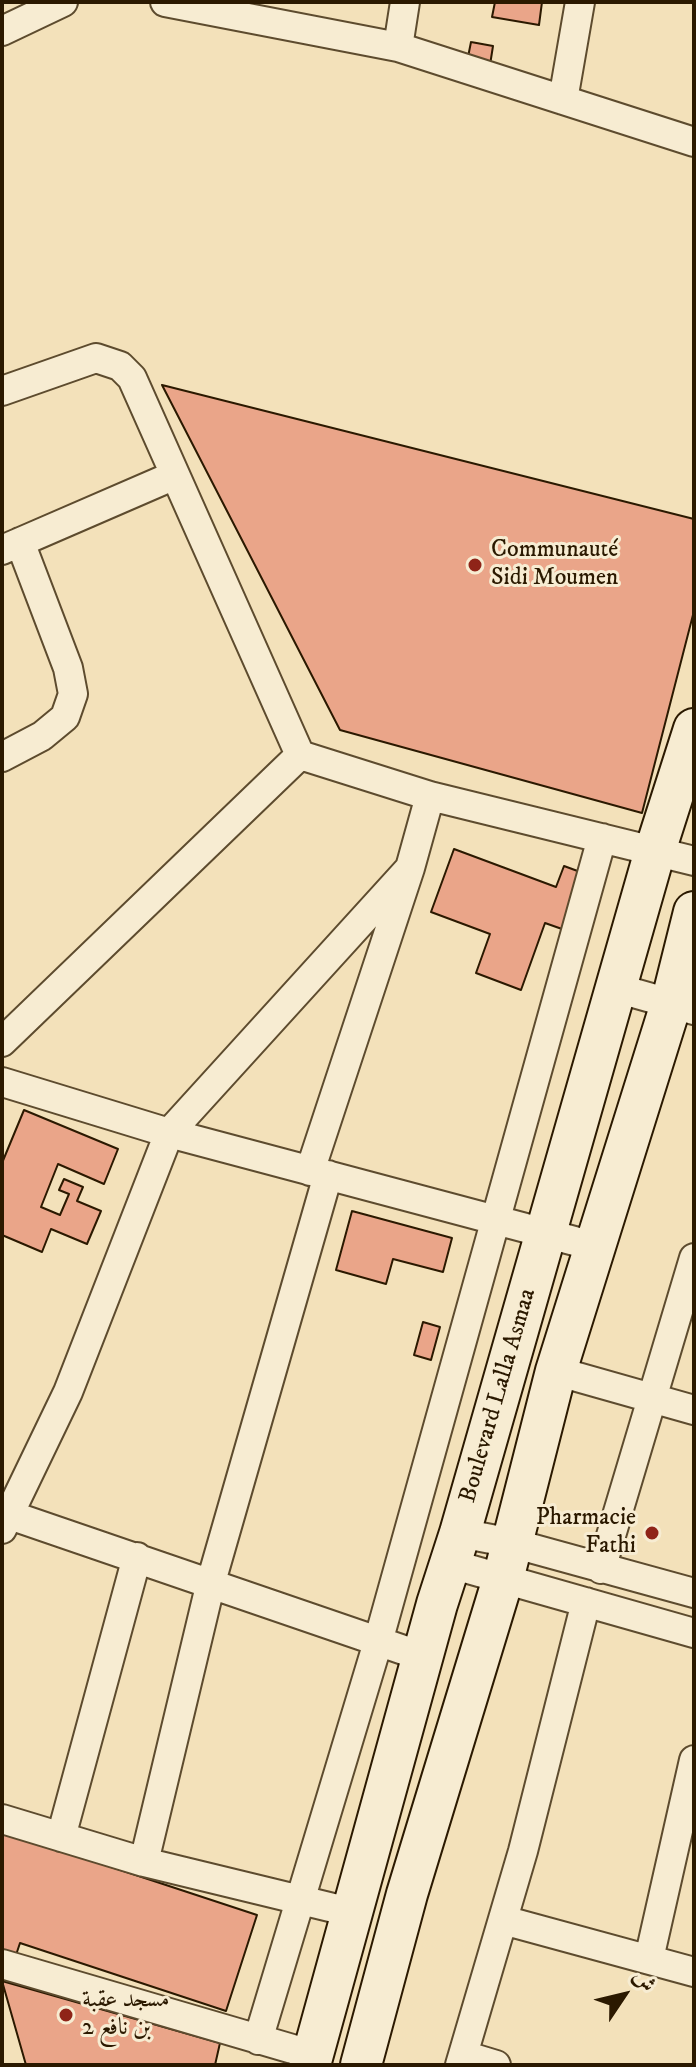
<!DOCTYPE html>
<html>
<head>
<meta charset="utf-8">
<style>
  body { margin:0 }
  #map { position:relative; width:696px; height:2067px; overflow:hidden; background:#f3e1ba; font-family:"IM FELL DW Pica",Amiri,serif }
  canvas { display:block }
  .frame { position:absolute; inset:0; border:4px solid #2b1900; pointer-events:none }
  .north { position:absolute; left:584px; top:1955px; width:80px; height:80px; -webkit-text-stroke:6px #f7ecd2; paint-order:stroke; rotate:55deg; font-size:22px; font-weight:700; line-height:32px; text-align:center; color:#2b1900 }
  .north::after { content:''; display:block; margin:auto; width:28px; height:36px; background:#2b1900; clip-path:polygon(50% 0,100% 100%,50% 72%,0 100%) }
</style>
</head>
<body>
<div id="map">
<canvas width="696" height="2067"></canvas>
<div class="frame"></div>
<div class="north">ش</div>
</div>
<script>
const context = document.querySelector('canvas').getContext('2d');
context.lineJoin = 'round';
function paint(path, color) { context.fillStyle = color; context.fill(path, 'evenodd'); }
const shape = rows => new Path2D(rows.map(r => 'M' + r).join(''));
function stroke(path, color, width, dash) { context.strokeStyle = color; context.lineWidth = width; context.lineCap = dash ? 'butt' : 'round'; context.setLineDash(dash || []); context.stroke(path); }
function label(font, color, halo, rows, align = 'center') {
  context.font = font + ' "IM FELL DW Pica",Amiri,serif'; context.lineWidth = 6; context.setLineDash([]); context.textBaseline = 'middle'; context.strokeStyle = halo; context.fillStyle = color; for (const [text, x, y, turn = 0] of rows) {
    context.save(); context.translate(x, y); context.rotate((+turn || 0) * Math.PI / 180); context.textAlign = isNaN(turn) ? turn : align; if (halo) context.strokeText(text, 0, 0); context.fillText(text, 0, 0); context.restore();
  }
}
const building = shape([
  [495,2,542,2,539,25,492,17,495,2],
  [471,42,493,46,490,65,467,62,471,42],
  [162,385,694,519,694,611,642,813,340,730,162,385],
  [454,849,556,887,564,866,583,873,562,929,545,923,521,990,476,973,490,934,431,912,454,849],
  [24,1110,118,1149,104,1184,58,1164,41,1207,60,1215,69,1194,59,1190,64,1179,83,1187,77,1201,101,1211,87,1244,51,1229,42,1252,2,1235,2,1163,24,1110],
  [352,1211,452,1238,443,1272,393,1259,386,1284,336,1270,352,1211],
  [423,1322,440,1327,431,1360,414,1355,423,1322],
  [2,1831,257,1915,226,2011,20,1943,15,1958,2,1953,2,1831],
  [2,1981,220,2043,215,2065,26,2065,2,1981]
]);
paint(building, '#eaa589');
stroke(building, '#2b1900', 2);
const minor = shape([
  [165,2,398,47,694,142],
  [2,31,63,2],
  [398,47,405,2],
  [563,100,580,2],
  [2,391,96,358,120,366,132,378,300,755,430,796,694,861],
  [2,550,175,475],
  [2,757,42,736,65,717,73,694,68,668,20,542],
  [616,988,694,1010],
  [2,1042,300,755],
  [2,1082,169,1133,597,1247],
  [310,1171,410,868,430,796],
  [556,1371,694,1410],
  [7,1514,424,1657],
  [2,1529,68,1392,169,1133,410,868],
  [460,1533,512,1543,694,1593],
  [451,1564,694,1633],
  [601,1569,694,1258],
  [2,1819,144,1862,350,1912],
  [61,1837,137,1557],
  [144,1862,211,1582,328,1175],
  [503,1920,694,1972],
  [649,1959,694,1760],
  [2,1964,313,2055],
  [258,2040,378,1642,602,838],
  [463,2055,496,2065],
  [460,2065,523,1851,586,1602]
]);
const secondary = shape([
  [310,2065,437,1604,460,1533,655,851,694,729],
  [361,2065,407,1894,503,1579,556,1371,671,1004,694,912]
]);
stroke(minor, '#5d4b2e', 32);
stroke(secondary, '#2b1900', 44);
stroke(minor, '#f7ecd2', 28);
stroke(secondary, '#f7ecd2', 40);
for (const [x, y, r, color] of [
  [475,565,8,"#8f2418"],
  [652,1533,8,"#8f2418"],
  [66,2015,8,"#8f2418"]
]) { const dot = new Path2D(); dot.arc(x, y, r, 0, 2 * Math.PI); context.fillStyle = color; context.fill(dot); stroke(dot, '#f7ecd2', 3); }
label('24px', '#2b1900', '#f7ecd2', [
  ["Communauté",491,551],
  ["Sidi Moumen",491,579],
  ["Pharmacie",636,1519,"right"],
  ["Fathi",636,1547,"right"],
  ["مسجد عقبة",82,2001],
  ["بن نافع 2",82,2029]
], 'left');
label('24px', '#2b1900', '#f7ecd2', [
  ["Boulevard Lalla Asmaa",499,1396,-74]
]);
</script>
</body>
</html>
